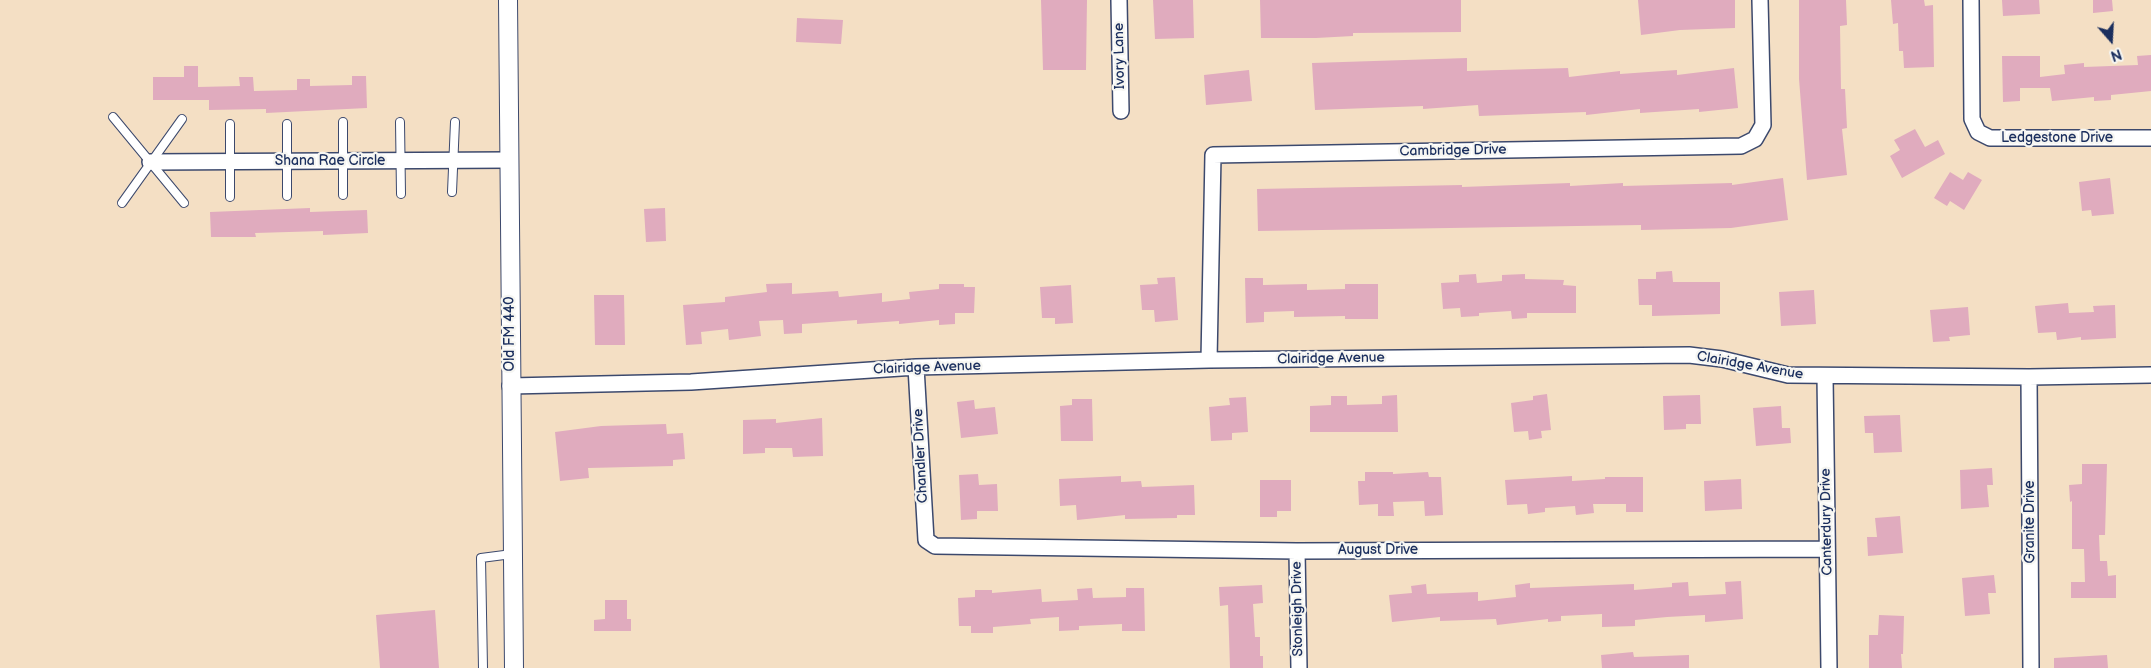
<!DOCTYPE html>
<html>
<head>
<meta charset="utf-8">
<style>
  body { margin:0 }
  #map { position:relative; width:2151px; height:668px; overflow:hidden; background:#f4dfc4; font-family:"Balsamiq Sans",sans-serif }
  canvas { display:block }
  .north { position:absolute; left:2086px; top:15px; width:50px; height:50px; -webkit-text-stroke:4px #f6f6f2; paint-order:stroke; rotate:161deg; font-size:14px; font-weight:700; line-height:20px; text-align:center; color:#1b2f5e }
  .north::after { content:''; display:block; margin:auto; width:18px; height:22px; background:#1b2f5e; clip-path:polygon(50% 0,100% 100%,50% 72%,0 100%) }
</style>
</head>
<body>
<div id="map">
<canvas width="2151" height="668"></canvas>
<div class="north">N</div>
</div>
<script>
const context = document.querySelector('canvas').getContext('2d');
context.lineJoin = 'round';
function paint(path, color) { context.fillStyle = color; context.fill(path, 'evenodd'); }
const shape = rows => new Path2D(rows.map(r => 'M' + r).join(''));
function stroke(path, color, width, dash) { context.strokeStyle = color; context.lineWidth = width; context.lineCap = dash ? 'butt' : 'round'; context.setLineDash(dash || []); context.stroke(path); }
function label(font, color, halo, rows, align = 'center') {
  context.font = font + ' "Balsamiq Sans",sans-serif'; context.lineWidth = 4.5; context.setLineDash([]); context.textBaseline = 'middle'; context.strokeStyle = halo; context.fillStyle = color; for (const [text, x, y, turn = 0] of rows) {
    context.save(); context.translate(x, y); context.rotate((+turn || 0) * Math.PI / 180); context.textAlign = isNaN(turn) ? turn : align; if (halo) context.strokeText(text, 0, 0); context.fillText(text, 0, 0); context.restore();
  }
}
paint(shape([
  [1041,0,1087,0,1086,70,1043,70],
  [1153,0,1193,0,1194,38,1155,39],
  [1260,0,1461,0,1461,32,1353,33,1353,36,1316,38,1261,38],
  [1638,0,1735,0,1735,28,1680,30,1641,35],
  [1799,0,1846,0,1847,25,1840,26,1841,89,1845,89,1847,128,1842,129,1847,175,1807,180,1799,79],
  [1891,0,1924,0,1925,6,1933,5,1934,67,1904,68,1903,51,1899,51,1898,23,1893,24],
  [2002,0,2039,0,2040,14,2003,16],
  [2093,0,2112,0,2113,11,2093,13],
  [797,18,843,20,841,44,796,42],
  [2151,55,2151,91,2111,95,2111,100,2094,101,2094,97,2052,101,2050,88,2020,88,2020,101,2003,102,2002,56,2040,56,2040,77,2065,74,2064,65,2084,63,2084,67,2138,65,2137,56],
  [1467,58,1467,71,1568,68,1569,77,1620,71,1620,74,1677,70,1677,75,1734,68,1738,108,1699,112,1699,109,1640,113,1640,109,1586,115,1586,112,1479,116,1478,105,1423,109,1423,106,1315,110,1312,63],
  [184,66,198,66,198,87,240,86,239,77,253,77,254,91,297,90,297,79,310,79,310,86,352,85,352,76,366,76,367,108,266,113,266,109,209,110,209,100,153,100,153,77,184,77],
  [1249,70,1252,101,1206,105,1204,75],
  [1915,129,1925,147,1938,140,1945,154,1902,178,1890,156,1900,150,1894,140],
  [1950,172,1963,180,1968,172,1982,180,1964,210,1950,201,1947,206,1934,198],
  [1783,178,1788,220,1731,228,1641,230,1641,225,1258,231,1257,189,1462,185,1462,187,1570,183,1570,186,1623,183,1623,186,1732,183,1732,185],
  [2110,178,2114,214,2092,216,2091,210,2082,211,2079,182],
  [310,208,310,212,367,210,368,233,323,235,323,231,255,233,256,237,211,237,210,212],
  [665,208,666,241,646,242,644,209],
  [1672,271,1673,282,1720,282,1720,314,1652,316,1652,305,1639,305,1638,279,1656,279,1656,272],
  [1476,274,1477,283,1502,281,1502,275,1525,274,1525,279,1564,280,1563,285,1576,286,1576,313,1527,313,1527,318,1512,319,1511,311,1479,313,1479,316,1461,317,1460,308,1443,309,1441,283,1459,282,1459,275],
  [1175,277,1178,320,1155,322,1154,310,1142,310,1140,285,1158,284,1157,278],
  [1245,278,1263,278,1263,285,1307,284,1307,290,1345,289,1345,284,1378,284,1378,319,1345,319,1345,316,1294,317,1294,311,1264,312,1264,322,1246,323],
  [792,283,792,294,838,291,839,297,882,293,882,302,910,299,909,292,939,289,939,284,964,284,964,287,975,287,974,313,955,313,955,324,939,325,939,320,899,324,899,321,857,324,857,320,802,324,802,333,784,334,783,320,759,321,761,336,729,340,728,329,701,332,702,344,686,345,683,305,725,302,725,297,767,292,766,284],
  [1071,285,1073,323,1055,324,1055,318,1042,318,1040,287],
  [1814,290,1816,324,1781,326,1779,292],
  [594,295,624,295,625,345,595,345],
  [2068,303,2069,313,2094,312,2093,306,2115,305,2116,338,2081,340,2081,337,2057,340,2056,332,2038,333,2035,306],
  [1968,307,1970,335,1949,337,1950,341,1933,342,1930,310],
  [1547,394,1551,430,1541,431,1542,438,1529,440,1528,431,1514,432,1511,403,1533,400,1533,396],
  [1397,395,1398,432,1310,432,1310,406,1331,405,1331,396,1347,396,1347,405,1382,404,1382,396],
  [1700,395,1701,424,1686,424,1686,429,1664,430,1663,396],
  [1246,397,1248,432,1232,433,1232,440,1211,441,1209,407,1230,405,1229,398],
  [1072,399,1092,399,1093,441,1061,441,1060,406,1072,405],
  [974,400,975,409,995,407,998,434,961,438,957,402],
  [1781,406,1782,428,1790,428,1791,443,1756,446,1753,408],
  [1900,415,1902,452,1874,453,1873,433,1865,433,1864,416],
  [822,418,823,456,793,457,792,448,765,448,765,453,743,454,743,420,776,419,776,423],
  [666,424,667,434,683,433,685,459,673,460,673,466,588,468,589,478,560,481,555,432,601,426],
  [2082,464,2107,464,2105,535,2099,535,2100,561,2107,561,2108,576,2116,575,2116,598,2071,598,2071,582,2085,582,2084,549,2072,549,2072,501,2070,502,2069,485,2082,484],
  [1992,468,1993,485,1987,485,1989,507,1961,509,1960,470],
  [1365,472,1393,472,1393,474,1428,472,1429,477,1441,477,1443,515,1425,516,1424,501,1393,502,1394,516,1378,516,1378,504,1359,505,1358,481,1365,481],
  [978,474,979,485,997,484,998,511,977,511,977,519,961,520,959,475],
  [1121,476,1121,482,1141,481,1142,487,1194,485,1195,515,1177,515,1177,518,1125,519,1125,515,1077,520,1076,505,1060,506,1059,479],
  [1572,476,1572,481,1605,479,1605,477,1643,477,1643,512,1626,512,1626,504,1593,504,1594,513,1576,515,1575,506,1545,508,1545,512,1528,514,1527,504,1507,505,1505,480],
  [1741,479,1742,509,1705,511,1704,481],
  [1260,480,1291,480,1291,511,1277,511,1277,517,1260,517],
  [1900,516,1903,553,1868,556,1867,537,1877,537,1875,518],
  [1994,575,1996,593,1988,593,1990,614,1965,616,1962,578],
  [1741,581,1743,619,1705,622,1705,615,1667,617,1635,620,1635,626,1602,627,1602,614,1561,616,1561,621,1548,622,1548,619,1497,625,1496,619,1440,621,1440,617,1392,622,1389,595,1412,593,1411,586,1426,584,1427,594,1478,592,1478,601,1516,597,1515,585,1530,583,1530,588,1634,584,1634,590,1672,587,1672,583,1688,582,1689,596,1726,594,1725,582],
  [1262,585,1263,603,1253,604,1255,637,1260,637,1260,656,1263,656,1263,668,1230,668,1228,605,1220,606,1219,587],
  [1092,588,1093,598,1126,597,1126,588,1144,588,1145,631,1122,631,1122,624,1079,626,1079,630,1059,631,1059,617,1030,619,1031,624,993,627,993,633,971,633,971,626,959,626,958,598,975,597,975,590,992,590,992,593,1041,589,1042,602,1078,600,1077,589],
  [605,600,627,600,627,619,631,619,631,631,594,631,594,620,605,619],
  [435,610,439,668,380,668,376,615],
  [1879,615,1904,616,1903,654,1901,654,1902,668,1869,668,1869,635,1878,635],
  [1633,652,1634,657,1689,655,1689,668,1602,668,1601,655],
  [2107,655,2108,668,2054,668,2054,658]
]), '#e0abbe');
const service = shape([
  [113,117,184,203],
  [400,122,401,194],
  [230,124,230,197],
  [452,192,455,122],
  [343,195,343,122],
  [287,196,287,124],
  [122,203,182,119],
  [483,668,481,558,512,554]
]);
const minor = shape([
  [1119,0,1121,111],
  [1971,0,1972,119,1978,132,1990,138,2151,138],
  [150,162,509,160],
  [1209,360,1213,155,1741,146,1755,139,1763,125,1760,0],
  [916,367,926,540,935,546,1297,551,1827,549],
  [1825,376,1829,668],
  [2029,377,2031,668],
  [510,386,691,382,916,367,1209,360,1689,355,1722,359,1788,375,2029,377,2151,375],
  [1297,551,1299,668]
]);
const tertiary = shape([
  [508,0,514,668]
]);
stroke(service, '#3c496d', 10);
stroke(minor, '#3c496d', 18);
stroke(tertiary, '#3c496d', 20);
stroke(service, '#fff', 8);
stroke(minor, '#fff', 15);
stroke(tertiary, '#fff', 18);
label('14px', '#1b2f5e', '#f6f6f2', [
  ["Ivory Lane",1120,56,-91],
  ["Ledgestone Drive",2057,138],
  ["Cambridge Drive",1453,151,-1],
  ["Shana Rae Circle",330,161],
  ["Old FM 440",510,334,-90],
  ["Clairidge Avenue",1331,359,-1],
  ["Clairidge Avenue",1750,366,10],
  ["Clairidge Avenue",927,368,-2],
  ["Chandler Drive",921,456,-93],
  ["Canterdury Drive",1827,522,-91],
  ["Granite Drive",2030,522,-90],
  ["August Drive",1378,550],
  ["Stonleigh Drive",1298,609,-91]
]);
</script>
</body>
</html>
